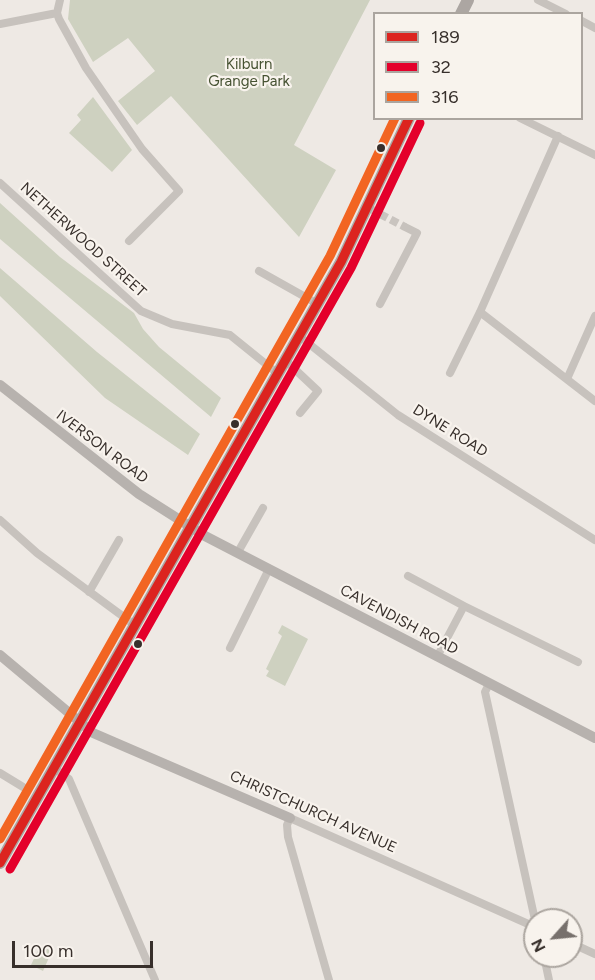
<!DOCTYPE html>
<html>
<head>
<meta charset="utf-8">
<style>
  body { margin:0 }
  #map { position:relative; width:595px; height:980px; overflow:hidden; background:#eee9e4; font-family:Figtree,sans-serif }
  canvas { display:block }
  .legend { position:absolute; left:373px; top:12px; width:210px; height:108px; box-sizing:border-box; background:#f8f3ed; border:2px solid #aba59f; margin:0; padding:8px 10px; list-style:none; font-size:18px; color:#372f2b }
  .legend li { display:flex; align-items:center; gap:12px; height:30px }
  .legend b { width:30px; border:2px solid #aba59f }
  .north { position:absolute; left:523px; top:908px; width:60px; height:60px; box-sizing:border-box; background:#f8f3ed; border:2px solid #aba59f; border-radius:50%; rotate:243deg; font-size:16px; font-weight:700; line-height:24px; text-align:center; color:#372f2b }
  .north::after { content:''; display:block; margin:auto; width:21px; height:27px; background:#77706c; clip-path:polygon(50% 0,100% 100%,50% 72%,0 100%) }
  .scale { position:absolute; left:12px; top:941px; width:141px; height:27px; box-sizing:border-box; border:3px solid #372f2b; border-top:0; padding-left:8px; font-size:18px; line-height:21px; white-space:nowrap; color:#372f2b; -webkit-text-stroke:4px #f8f3ed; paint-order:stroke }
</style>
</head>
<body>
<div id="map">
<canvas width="595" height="980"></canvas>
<ul class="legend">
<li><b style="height:8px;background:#dc241f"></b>189</li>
<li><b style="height:8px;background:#e4002b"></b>32</li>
<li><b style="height:8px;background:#f26522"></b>316</li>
</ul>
<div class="north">N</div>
<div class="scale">100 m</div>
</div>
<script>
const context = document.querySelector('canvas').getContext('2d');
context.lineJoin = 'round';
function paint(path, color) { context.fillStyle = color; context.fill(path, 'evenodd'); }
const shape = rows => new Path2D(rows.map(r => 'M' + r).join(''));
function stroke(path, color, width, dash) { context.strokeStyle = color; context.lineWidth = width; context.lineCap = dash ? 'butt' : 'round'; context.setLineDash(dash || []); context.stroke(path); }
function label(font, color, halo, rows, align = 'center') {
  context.font = font + ' Figtree,sans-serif'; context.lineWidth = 4.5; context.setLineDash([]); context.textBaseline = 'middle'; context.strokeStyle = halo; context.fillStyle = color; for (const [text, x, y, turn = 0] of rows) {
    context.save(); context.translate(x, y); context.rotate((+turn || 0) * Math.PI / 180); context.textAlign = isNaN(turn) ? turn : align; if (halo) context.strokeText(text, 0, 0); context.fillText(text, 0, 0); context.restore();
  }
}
paint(shape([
  [70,0,370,0,294,145,336,170,299,237,171,96,137,125,118,101,155,71,128,38,93,62,68,19],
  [93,97,132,150,112,172,69,133,81,120,77,115],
  [0,203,60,257,134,313,143,329,159,347,221,398,211,417,0,239],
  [0,268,97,352,200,434,188,455,105,398,0,296],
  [282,625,308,639,285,686,266,676,269,671,266,669,282,636,278,633],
  [40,946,52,951,43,971,31,965]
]), '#ced1c0');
stroke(shape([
  [380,214,405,227]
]), '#c9c4bf', 8, [8, 4]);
stroke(shape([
  [60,0,57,13,59,19,86,68,142,149,179,191,129,241],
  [538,0,566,14],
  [582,21,595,28],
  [0,24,57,13],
  [520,118,595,155],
  [0,183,141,311,172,324,230,335,277,373],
  [367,207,380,214],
  [259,271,316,303],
  [380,304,417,233,405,227],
  [480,312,595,401],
  [298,335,398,415,595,540],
  [285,360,318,391,300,413],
  [450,373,480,312,558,136],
  [567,379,595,316],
  [0,520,37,553,136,626],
  [238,552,263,508],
  [408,576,464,606],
  [89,592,119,540],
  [230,648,269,569],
  [437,657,464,606,578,662],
  [489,684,485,692,535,920],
  [54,768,69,779,155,980],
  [0,773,23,787],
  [571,943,595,954],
  [544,956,549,980],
  [329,980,288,837,287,825,290,818,535,927]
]), '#c7c2bd', 8);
stroke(shape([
  [0,385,139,494,205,536,595,738],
  [0,655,93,733,290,818]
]), '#b7b2ae', 10);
stroke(shape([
  [461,14,468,0],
  [0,863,341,262,409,118]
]), '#aca6a2', 12);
stroke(shape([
  [0,863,341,262,409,118]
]), '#dc241f', 9);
stroke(shape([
  [10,869,351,268,420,123]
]), '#e4002b', 9);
stroke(shape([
  [0,839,330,256,395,118]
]), '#f26522', 9);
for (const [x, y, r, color] of [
  [381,148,5,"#372f2b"],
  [235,424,5,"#372f2b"],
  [138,644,5,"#372f2b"]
]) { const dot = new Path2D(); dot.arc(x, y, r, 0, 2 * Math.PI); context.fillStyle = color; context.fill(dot); stroke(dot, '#f8f3ed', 2); }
label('15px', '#465232', '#f8f3ed', [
  ["Kilburn",249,65],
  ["Grange Park",249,82]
]);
label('15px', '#372f2b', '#f8f3ed', [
  ["NETHERWOOD STREET",83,240,42],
  ["DYNE ROAD",450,431,32],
  ["IVERSON ROAD",102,447,37],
  ["CAVENDISH ROAD",399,620,28],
  ["CHRISTCHURCH AVENUE",313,812,24]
]);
</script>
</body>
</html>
